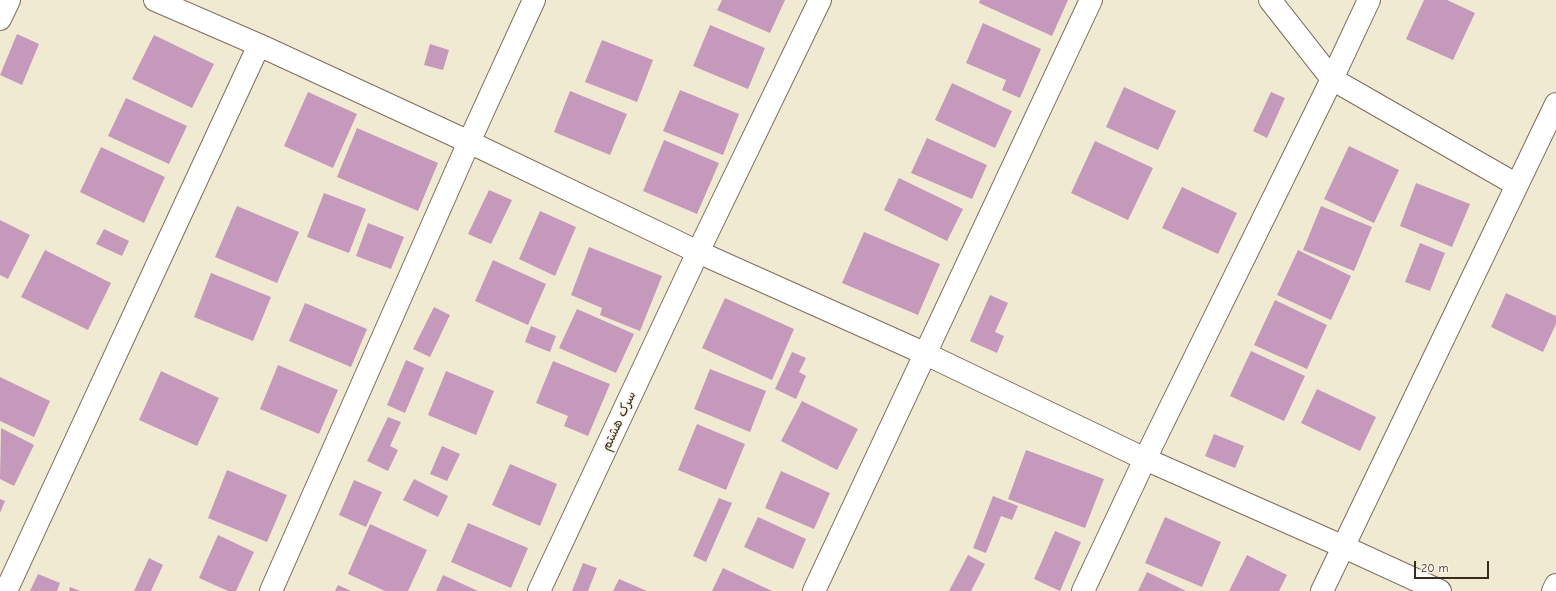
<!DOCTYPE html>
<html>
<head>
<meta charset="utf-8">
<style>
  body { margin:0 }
  #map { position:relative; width:1556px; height:591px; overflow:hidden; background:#f1ead3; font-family:"Comic Neue",sans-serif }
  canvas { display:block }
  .scale { position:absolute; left:1414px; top:561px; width:75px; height:18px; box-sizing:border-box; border:2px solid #3b2a1e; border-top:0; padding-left:5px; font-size:12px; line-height:14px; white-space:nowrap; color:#3b2a1e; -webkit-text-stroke:3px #f7f3e8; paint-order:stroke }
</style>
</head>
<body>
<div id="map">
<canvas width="1556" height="591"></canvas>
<div class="scale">20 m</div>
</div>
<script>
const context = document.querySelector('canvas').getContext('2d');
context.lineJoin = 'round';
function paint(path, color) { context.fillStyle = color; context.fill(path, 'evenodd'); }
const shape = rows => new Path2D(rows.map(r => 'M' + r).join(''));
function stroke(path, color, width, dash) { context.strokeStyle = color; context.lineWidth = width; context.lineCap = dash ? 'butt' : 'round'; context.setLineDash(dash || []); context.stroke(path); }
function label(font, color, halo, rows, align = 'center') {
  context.font = font + ' "Comic Neue","Playpen Sans Arabic",sans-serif'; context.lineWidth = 3; context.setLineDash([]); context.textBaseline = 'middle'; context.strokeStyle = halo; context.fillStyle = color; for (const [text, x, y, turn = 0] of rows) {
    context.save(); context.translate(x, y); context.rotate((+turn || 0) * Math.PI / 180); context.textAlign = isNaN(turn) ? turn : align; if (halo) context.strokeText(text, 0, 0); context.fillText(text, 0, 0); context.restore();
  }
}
paint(shape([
  [722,0,785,0,770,33,717,10],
  [980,0,1068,0,1052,36,979,3],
  [1424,0,1447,0,1475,13,1453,60,1406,39],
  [983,23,1041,49,1020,98,1002,90,1006,80,966,63],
  [710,25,765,48,748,89,693,66],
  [17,34,39,44,22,85,0,75],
  [154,35,214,64,192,108,132,79],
  [602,40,653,60,637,102,585,82],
  [430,44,449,50,443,70,424,65],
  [952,83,1012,111,995,148,935,120],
  [1124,87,1176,111,1158,150,1106,127],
  [680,90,739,114,723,155,663,131],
  [570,91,627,114,610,155,554,132],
  [308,92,357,114,333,168,284,146],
  [1271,92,1285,98,1267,138,1253,131],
  [126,98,187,126,169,164,108,136],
  [357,128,438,163,418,211,337,177],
  [927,138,987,165,972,199,911,173],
  [664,140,719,163,697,214,643,191],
  [1095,141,1153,168,1128,220,1071,193],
  [1349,146,1399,170,1374,223,1324,199],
  [101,147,165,177,144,223,80,192],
  [899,178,963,209,947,241,884,210],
  [1416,183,1470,204,1452,247,1400,226],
  [1182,187,1237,213,1218,254,1162,228],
  [489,190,512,200,491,244,468,234],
  [324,193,366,209,349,253,307,237],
  [237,206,299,232,277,283,215,257],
  [1321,206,1372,227,1354,271,1303,250],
  [540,211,576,227,555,276,519,259],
  [0,220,30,235,8,279,0,275],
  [368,223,404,237,391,269,356,256],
  [104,229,129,241,122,256,96,244],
  [864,232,940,264,918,315,842,283],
  [1420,243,1445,253,1430,291,1405,282],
  [589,247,662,276,640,331,600,315,602,308,571,295],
  [45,250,111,283,88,330,21,297],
  [1298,250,1351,276,1331,320,1277,295],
  [493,260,546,284,528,325,475,301],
  [211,273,271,297,253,341,194,317],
  [1506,293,1556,316,1556,324,1543,352,1491,327],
  [990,295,1008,303,995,332,1004,336,997,353,970,341],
  [725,298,794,329,772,380,702,348],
  [1275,300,1327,325,1307,369,1254,345],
  [305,303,367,329,351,367,289,341],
  [434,307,450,315,430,357,413,349],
  [577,309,634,334,616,373,559,348],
  [531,326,556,336,550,352,525,342],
  [1251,351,1305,376,1284,421,1230,396],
  [792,352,806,358,799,372,806,376,796,399,775,389],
  [406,360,424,368,405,413,387,405],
  [553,361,610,384,588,436,564,426,568,416,536,403],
  [278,365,338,390,319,434,260,409],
  [710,369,766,391,750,432,694,409],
  [161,371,219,398,197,446,139,420],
  [446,371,494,391,476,435,428,415],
  [0,377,50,401,34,437,0,421],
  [1317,389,1376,417,1360,451,1301,423],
  [802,401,858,429,837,470,781,441],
  [388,417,401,422,390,446,398,450,388,471,367,461],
  [697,424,745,444,726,490,678,470],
  [1,428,34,445,14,486,0,479],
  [1214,434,1244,446,1235,468,1205,456],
  [442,446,460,454,447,481,430,474],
  [1026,450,1104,479,1085,528,1008,499],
  [510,464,557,484,540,526,492,505],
  [227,470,287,495,267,542,208,518],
  [781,471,830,493,814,529,765,508],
  [414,479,448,496,438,517,403,500],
  [354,480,382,492,366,527,339,515],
  [993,496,1018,506,1012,520,1001,516,986,553,973,548],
  [719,498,732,503,706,562,693,556],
  [0,499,5,501,0,513],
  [758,517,806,539,793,569,744,547],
  [1165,517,1221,542,1202,587,1145,563],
  [468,523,528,548,511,588,451,562],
  [370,524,427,550,408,591,385,591,348,574],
  [1055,531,1081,542,1060,591,1034,579],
  [218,535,254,552,236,591,228,591,199,578],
  [968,555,985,564,971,591,949,591],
  [1247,555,1287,575,1279,591,1229,591],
  [149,558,163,565,151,591,134,591],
  [583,563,597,568,588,591,572,591],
  [723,568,772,591,712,591],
  [1147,572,1186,591,1138,591],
  [38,574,60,583,57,591,30,591],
  [443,575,478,591,436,591],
  [619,579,647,591,613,591],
  [338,585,351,591,335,591],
  [70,587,80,591,69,591]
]), '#c599bc');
const minor = shape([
  [155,0,259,45,469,142,698,252,926,354,1145,459,1344,547,1440,591],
  [1270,0,1332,79,1517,185],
  [0,19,9,0],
  [6,591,259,45],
  [271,591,469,142,534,0],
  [539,591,698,252,820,0],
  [814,591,1091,0],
  [1083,591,1145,459,1332,79,1369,0],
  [1322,591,1556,104],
  [1553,591,1556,585]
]);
stroke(minor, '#7b6d5d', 24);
stroke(minor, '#fff', 22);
label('13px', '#3b2a1e', '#f7f3e8', [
  ["سرک هشتم",619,421,-65]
]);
</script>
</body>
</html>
